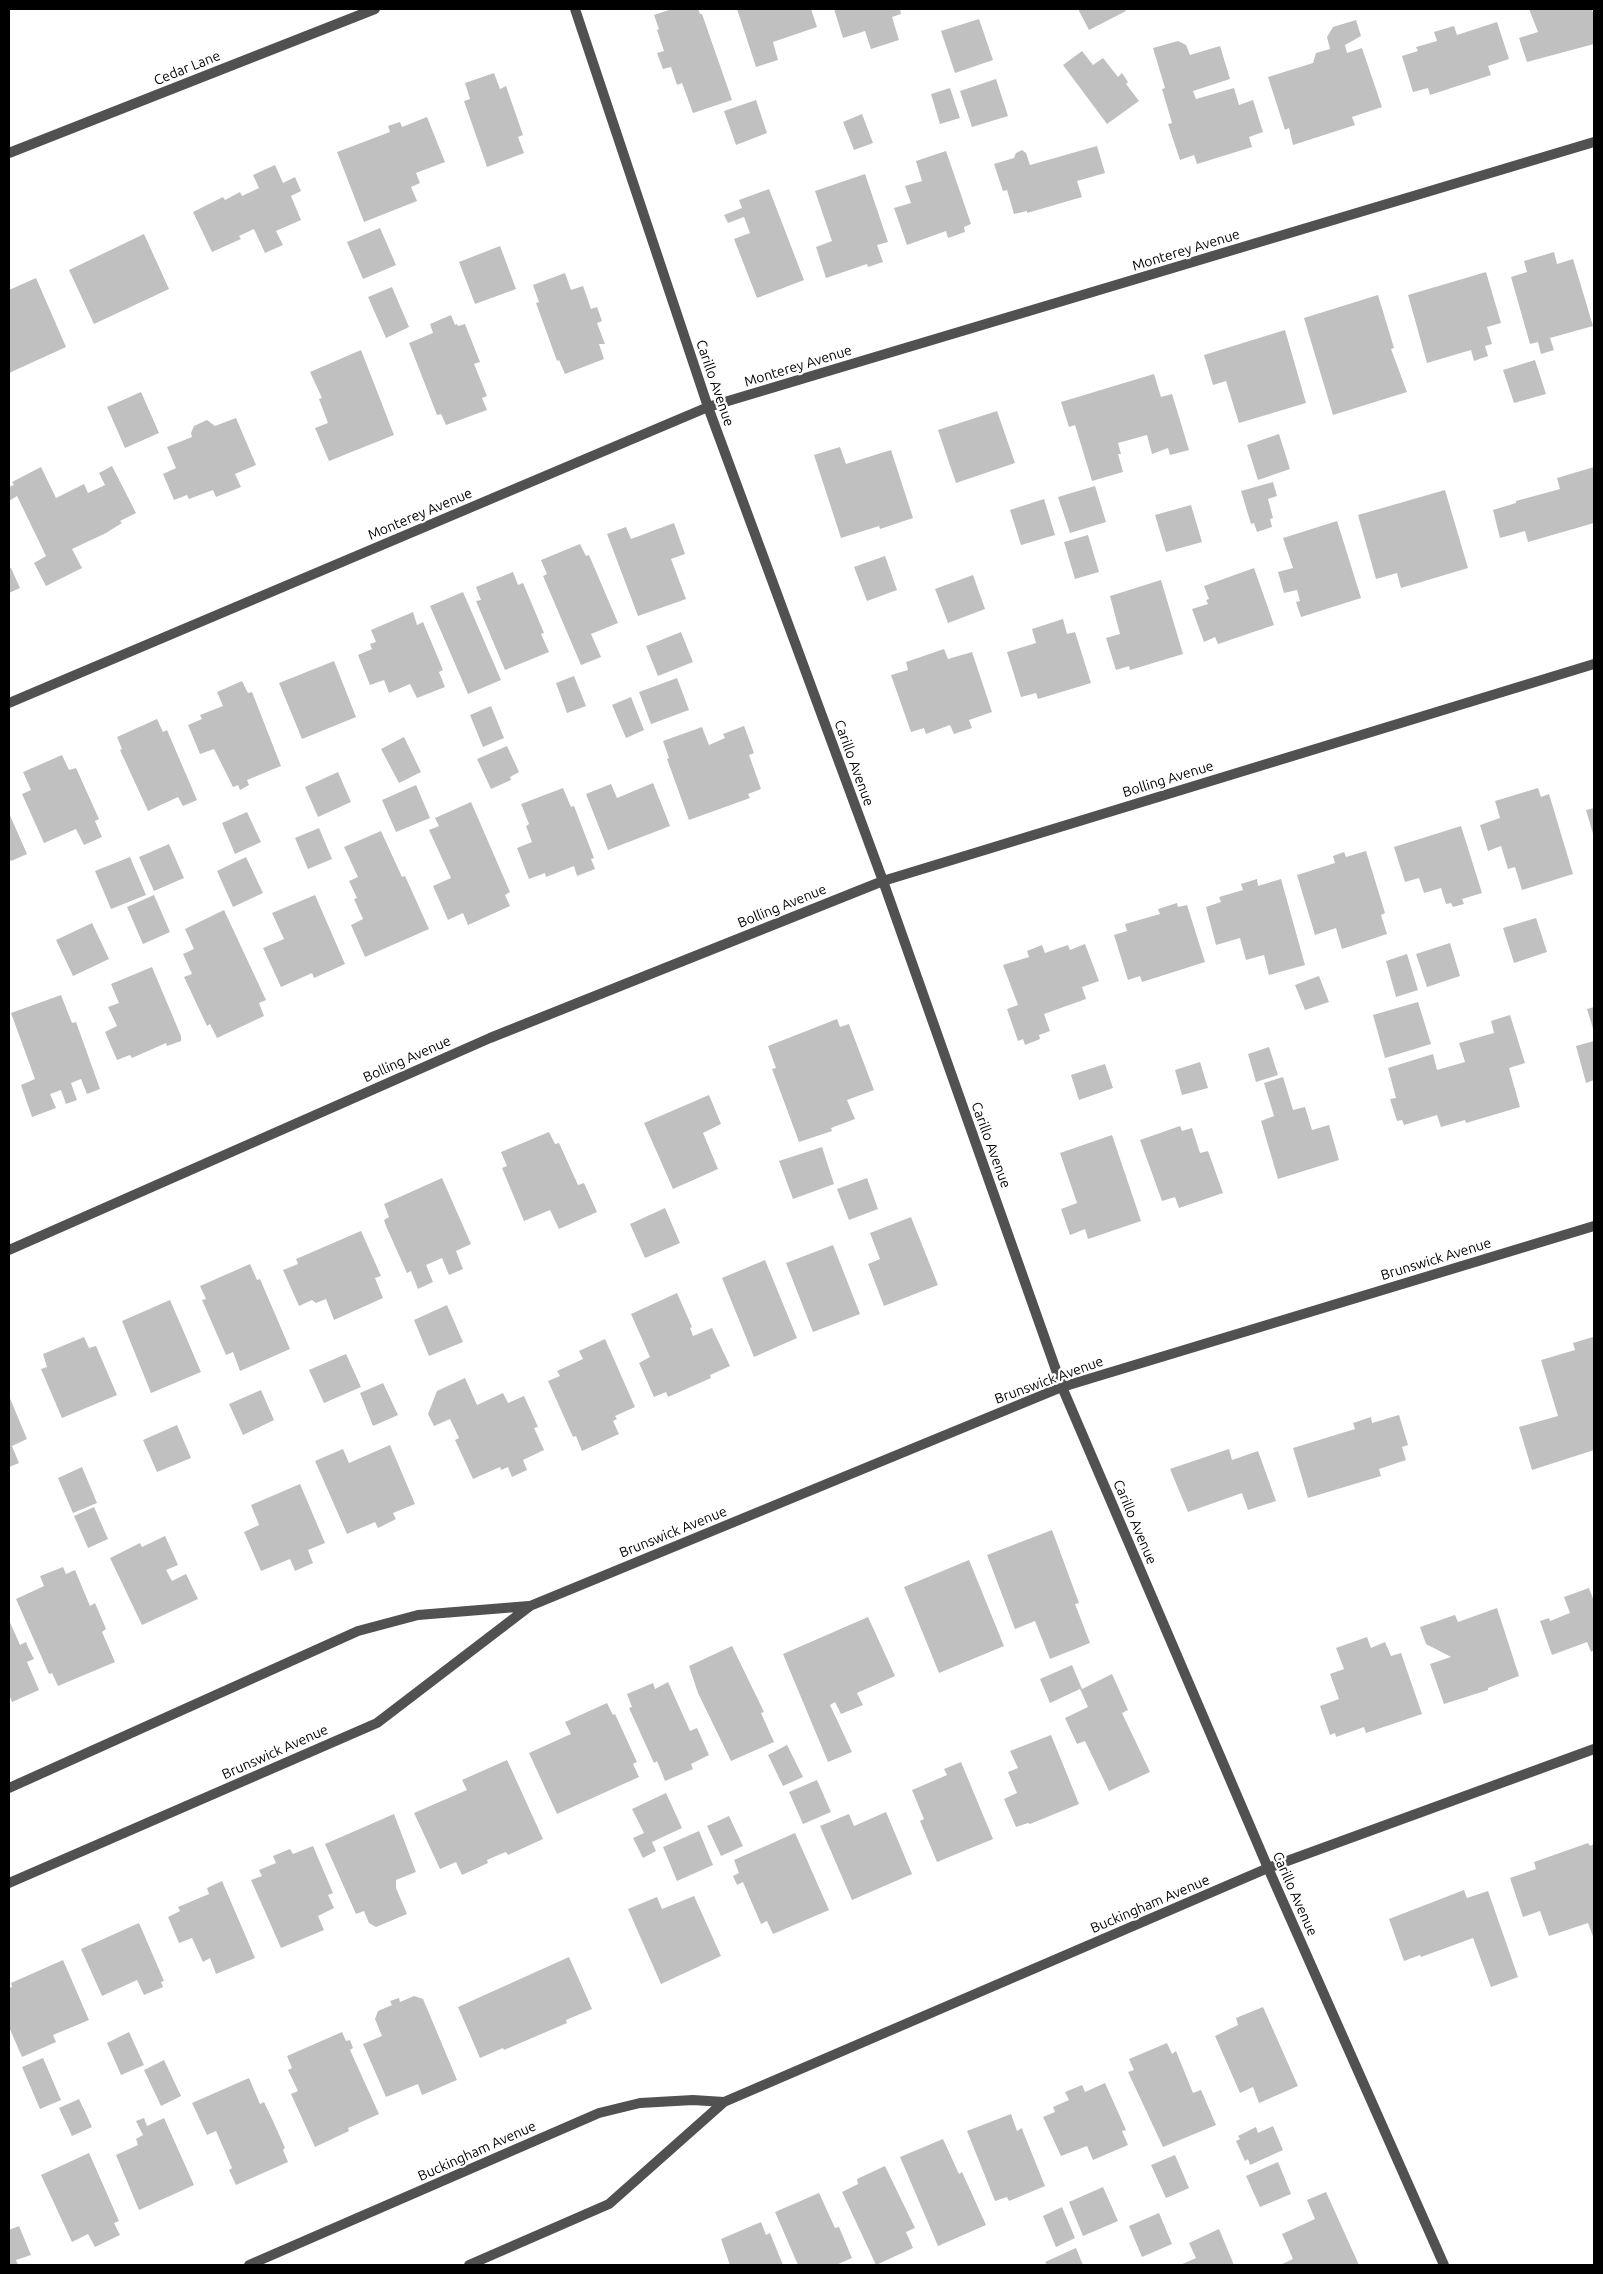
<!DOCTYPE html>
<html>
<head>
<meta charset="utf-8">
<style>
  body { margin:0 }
  #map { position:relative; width:1603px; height:2274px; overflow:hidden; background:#fff; font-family:Ubuntu,sans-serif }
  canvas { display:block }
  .frame { position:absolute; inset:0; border:10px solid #000; pointer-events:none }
</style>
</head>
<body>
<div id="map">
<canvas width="1603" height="2274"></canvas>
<div class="frame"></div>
</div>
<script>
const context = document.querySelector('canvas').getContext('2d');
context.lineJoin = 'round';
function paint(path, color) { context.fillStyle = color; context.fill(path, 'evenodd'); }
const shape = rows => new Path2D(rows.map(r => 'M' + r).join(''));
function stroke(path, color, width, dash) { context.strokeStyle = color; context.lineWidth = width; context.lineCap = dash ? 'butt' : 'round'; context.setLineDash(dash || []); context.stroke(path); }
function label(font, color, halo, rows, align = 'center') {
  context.font = font + ' Ubuntu,sans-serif'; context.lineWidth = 4.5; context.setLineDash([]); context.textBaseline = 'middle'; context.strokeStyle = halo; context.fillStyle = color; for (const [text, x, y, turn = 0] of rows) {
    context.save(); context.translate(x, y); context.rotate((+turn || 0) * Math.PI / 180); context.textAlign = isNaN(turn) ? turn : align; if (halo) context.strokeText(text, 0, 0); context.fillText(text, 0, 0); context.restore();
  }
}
paint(shape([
  [672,9,698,9,700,14,702,14,732,100,693,113,682,83,677,85,671,67,663,69,657,53,664,51,657,30,659,29,654,15],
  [737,9,811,9,817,27,773,42,778,60,756,67],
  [834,9,900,9,901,14,892,17,899,40,871,49,865,31,843,38],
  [1078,9,1125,9,1126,11,1089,30],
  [1529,9,1592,9,1594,16,1594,44,1527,62,1519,38,1538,32],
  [979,19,993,60,955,73,941,31],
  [1356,20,1361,36,1345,45,1347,53,1362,48,1382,107,1352,117,1355,125,1293,145,1289,128,1285,130,1268,77,1313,63,1316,53,1330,49,1327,37,1333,27],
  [1497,22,1509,59,1488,66,1491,75,1430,95,1428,88,1413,92,1402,56,1418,51,1416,47,1437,41,1434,32,1454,26,1457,35],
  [1178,41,1186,45,1190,55,1220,46,1230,79,1193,91,1196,99,1234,88,1239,105,1253,100,1263,132,1249,137,1252,147,1197,164,1194,155,1180,160,1168,124,1172,123,1162,89,1165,88,1153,48],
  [1082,51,1093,65,1103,58,1118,77,1122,73,1128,82,1126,84,1139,101,1107,124,1063,65],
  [494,73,500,89,506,86,523,135,518,137,524,153,487,167,464,101,470,99,465,83],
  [996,79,1008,116,972,127,960,91],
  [950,88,960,118,940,124,931,94],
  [756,100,767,133,736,145,724,111],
  [862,114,873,143,854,150,843,122],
  [427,117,445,162,416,173,420,183,411,187,417,201,364,222,337,152,390,132,388,126,400,122,402,127],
  [1097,146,1105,173,1077,181,1082,197,1027,213,1027,211,1014,214,1007,190,1003,191,994,164,1014,158,1016,153,1022,150,1026,153,1030,165],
  [946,151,971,224,964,227,965,232,948,238,946,231,907,245,894,208,911,203,905,186,922,181,916,161],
  [275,165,283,183,295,177,301,191,291,196,301,220,276,231,283,245,265,253,254,229,239,236,241,239,212,252,193,212,223,197,225,200,240,192,242,196,259,188,253,175],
  [865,174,888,242,877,245,883,262,868,267,867,264,826,278,816,247,832,241,815,191],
  [769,189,804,280,757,298,734,239,750,233,744,217,728,223,724,215,742,208,739,200],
  [380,228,396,265,363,279,347,242],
  [144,234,169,289,94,324,69,270],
  [500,246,516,289,475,304,459,262],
  [1554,252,1557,264,1573,259,1593,326,1550,338,1554,350,1541,354,1538,342,1530,344,1511,277,1527,272,1524,261],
  [1486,272,1501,323,1487,327,1492,344,1485,346,1488,356,1474,361,1471,350,1427,363,1408,295],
  [565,273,571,290,583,286,591,309,597,307,602,321,597,323,605,344,599,344,604,359,565,374,559,360,557,361,536,303,539,302,533,285],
  [36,278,66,347,9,373,9,290],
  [392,287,409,327,386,338,368,297],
  [1378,295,1394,348,1391,349,1407,392,1333,415,1304,318],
  [451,315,455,325,457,324,458,326,465,324,480,362,474,364,487,396,482,398,487,410,446,425,441,414,437,415,409,343,433,333,430,324],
  [1285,330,1306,403,1239,423,1226,381,1213,385,1204,355],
  [361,350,394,435,329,461,315,428,328,423,319,399,322,398,310,372],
  [1535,360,1546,394,1514,403,1503,370],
  [1154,374,1161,397,1172,394,1189,450,1170,455,1168,448,1152,454,1147,435,1118,443,1121,454,1118,454,1123,472,1092,481,1075,425,1069,427,1061,402],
  [141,392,159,433,125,448,107,407],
  [997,411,1015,463,956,483,938,430],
  [236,418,256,465,235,474,241,487,216,497,213,490,189,499,187,495,174,500,163,474,176,468,167,447,192,437,191,433,194,426,207,420,215,426],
  [1279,434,1290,469,1258,480,1247,445],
  [840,447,846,464,891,450,913,518,880,529,879,526,841,538,814,455],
  [112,466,136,513,120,521,122,523,106,533,72,549,82,568,46,586,34,563,46,556,17,496,9,501,9,487,14,485,12,482,41,467,56,498,84,484,88,493,105,485,99,473],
  [1594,467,1594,523,1528,542,1525,531,1500,538,1493,510,1516,503,1516,501,1560,489,1557,478],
  [1273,482,1277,496,1268,499,1273,518,1270,519,1272,527,1257,532,1254,523,1251,524,1241,491],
  [1095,486,1106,522,1070,533,1058,497],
  [1445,490,1468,568,1401,588,1397,573,1376,579,1358,515],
  [1044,499,1055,535,1021,545,1010,510],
  [1191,505,1202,542,1166,552,1155,515],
  [1337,521,1361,598,1301,617,1296,602,1300,601,1297,590,1284,593,1278,572,1293,568,1283,538],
  [674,523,685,554,671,559,686,599,638,616,607,534,626,527,631,539],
  [1088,535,1099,572,1075,579,1064,542],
  [580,544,586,556,589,555,618,623,591,634,601,657,581,665,543,576,547,574,541,560],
  [885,556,897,590,867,601,854,567],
  [11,568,20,588,9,593,9,569],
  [1254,568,1274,625,1218,644,1215,637,1204,642,1192,609,1208,604,1206,600,1209,599,1204,586],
  [513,572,518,585,523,583,544,633,541,634,549,652,505,670,476,601,481,600,476,587],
  [973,575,985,609,948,623,935,589],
  [1161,580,1183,654,1130,670,1129,666,1116,670,1106,638,1120,634,1110,596],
  [463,592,501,680,468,694,430,606],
  [413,612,417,625,423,622,443,670,439,672,445,687,417,698,410,684,389,693,384,680,370,685,358,655,372,649,370,644,376,642,371,630],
  [1063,619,1067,634,1075,632,1091,683,1038,699,1036,693,1021,697,1007,652,1036,643,1032,629],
  [681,632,693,662,658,676,646,646],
  [944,649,948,659,972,652,992,712,969,720,972,728,954,734,950,725,926,734,924,728,911,732,891,675,908,670,906,662],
  [334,661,356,717,302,739,279,683],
  [574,676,586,706,567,713,556,683],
  [677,678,689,710,651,724,639,692],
  [242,681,248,693,252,692,281,766,247,780,249,785,240,790,238,785,233,787,214,749,200,754,188,725,202,719,200,715,223,706,217,692],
  [631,697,644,730,626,738,612,705],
  [491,706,504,738,483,747,470,715],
  [157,719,163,732,167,730,197,800,183,806,178,797,148,811,120,750,122,749,117,737],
  [744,726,754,753,749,755,761,789,748,794,750,798,689,820,667,759,669,758,663,741,702,727,709,745,725,738,723,734],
  [404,737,421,772,399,783,381,749],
  [507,746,519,772,510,777,511,780,491,789,477,759],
  [62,755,69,770,76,768,99,819,95,821,102,837,84,845,76,829,44,843,22,794,31,790,23,772],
  [338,772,351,802,318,817,305,787],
  [653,783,670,826,608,850,586,794,611,784,617,798],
  [416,785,430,818,396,832,382,800],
  [563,788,571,807,574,806,594,858,591,859,595,869,577,876,574,866,546,877,545,873,529,879,517,848,532,842,526,826,529,824,521,804],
  [1538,788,1541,797,1549,794,1573,874,1522,890,1515,867,1508,869,1501,846,1488,851,1480,825,1500,818,1495,801],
  [471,802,510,892,505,895,510,906,468,925,463,913,448,920,433,886,451,878,429,830,439,826,435,818],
  [1594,808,1594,837,1586,810],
  [247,812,261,842,235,854,222,823],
  [9,813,27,854,11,861,9,858],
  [1461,826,1482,893,1462,899,1464,904,1453,907,1451,903,1446,904,1441,888,1424,893,1419,878,1405,882,1394,847],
  [319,828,332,859,308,869,295,838],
  [381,831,402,877,405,876,429,929,365,957,351,925,363,919,354,899,357,898,349,881,358,877,344,847],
  [169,844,184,878,154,891,139,857],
  [1366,851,1385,913,1381,915,1387,934,1342,949,1336,928,1315,935,1297,875,1335,863,1333,856,1344,852,1346,857],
  [130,857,146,895,111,909,95,871],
  [246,857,263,893,233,907,217,871],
  [1257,879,1258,886,1281,879,1305,965,1269,975,1264,955,1246,960,1240,938,1216,945,1206,907,1221,902,1219,897,1243,890,1241,884],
  [154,895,170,932,143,944,127,907],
  [315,895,345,964,314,978,312,973,281,987,263,948,284,939,272,913],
  [1177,903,1178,907,1187,905,1205,962,1142,982,1140,976,1128,980,1114,935,1127,931,1125,924,1160,914,1158,909],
  [224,910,266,1000,259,1003,264,1016,217,1038,210,1024,207,1026,184,977,192,974,183,954,194,949,185,929],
  [1536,918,1547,952,1514,963,1503,928],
  [92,923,109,959,73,976,56,940],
  [1450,943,1460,976,1427,987,1416,954],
  [1085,944,1099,981,1082,987,1086,999,1044,1014,1050,1031,1039,1035,1040,1039,1025,1045,1023,1039,1018,1041,1007,1009,1018,1005,1003,965,1029,957,1027,951,1042,945,1045,953,1068,945,1070,950],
  [1407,954,1418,990,1396,997,1386,961],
  [152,967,181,1036,181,1041,167,1046,166,1043,132,1058,130,1055,117,1060,105,1032,117,1026,108,1007,119,1003,111,984],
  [1319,976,1329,1002,1305,1010,1295,985],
  [61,995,72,1023,76,1022,100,1089,87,1094,81,1079,71,1083,77,1100,66,1104,61,1090,50,1094,56,1108,32,1117,21,1085,35,1079,11,1013],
  [1418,1002,1431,1044,1385,1058,1373,1015],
  [1594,1007,1594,1032,1587,1009],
  [1510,1015,1525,1063,1509,1068,1520,1107,1466,1123,1465,1120,1441,1127,1437,1115,1404,1125,1402,1120,1397,1121,1390,1099,1396,1098,1388,1068,1433,1054,1437,1070,1465,1062,1459,1043,1494,1033,1491,1021],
  [837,1019,840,1027,849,1024,874,1090,847,1100,855,1119,831,1128,832,1131,799,1142,772,1069,776,1068,768,1046],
  [1594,1041,1594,1080,1586,1083,1576,1046],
  [1269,1047,1278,1075,1256,1082,1248,1054],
  [1200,1062,1208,1088,1182,1095,1175,1070],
  [1105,1064,1113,1088,1079,1100,1071,1075],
  [1283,1077,1293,1110,1305,1107,1312,1130,1329,1125,1339,1160,1278,1179,1261,1121,1274,1116,1264,1083],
  [709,1095,721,1124,703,1133,718,1169,673,1189,644,1123],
  [1180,1126,1182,1131,1192,1128,1200,1153,1208,1151,1223,1193,1179,1208,1175,1197,1162,1201,1140,1140],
  [549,1132,555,1144,559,1143,578,1185,584,1183,597,1212,559,1229,550,1210,524,1221,502,1168,507,1166,501,1152],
  [1112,1135,1141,1221,1088,1239,1085,1229,1070,1235,1061,1209,1077,1203,1060,1153],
  [822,1147,834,1184,793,1199,779,1161],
  [442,1178,471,1244,456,1251,463,1269,449,1275,442,1258,426,1265,433,1282,418,1289,411,1271,407,1273,386,1226,384,1220,389,1217,384,1204],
  [867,1178,878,1209,849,1220,837,1189],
  [665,1208,680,1243,645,1258,630,1224],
  [911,1217,938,1285,884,1306,868,1264,880,1259,870,1233],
  [361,1231,381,1276,375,1278,383,1298,334,1320,326,1299,316,1303,312,1300,299,1306,283,1270,298,1264,296,1259],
  [833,1245,860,1314,813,1332,786,1263],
  [765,1260,797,1338,754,1357,722,1278],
  [250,1264,257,1280,260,1279,290,1349,240,1371,233,1352,226,1355,202,1300,206,1299,200,1286],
  [677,1293,692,1327,690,1328,693,1336,712,1328,730,1366,710,1375,711,1378,668,1397,666,1392,654,1397,639,1363,650,1357,631,1314],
  [170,1300,201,1372,151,1393,122,1321],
  [447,1305,463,1342,429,1356,414,1320],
  [84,1337,89,1348,96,1346,117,1395,62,1418,41,1369,47,1367,43,1354],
  [1593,1337,1594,1450,1532,1470,1519,1427,1558,1416,1541,1360,1575,1350,1573,1343],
  [605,1339,635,1407,615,1416,617,1419,613,1421,619,1434,582,1451,576,1436,573,1437,548,1381,560,1376,557,1371,583,1359,579,1351],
  [346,1354,361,1387,324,1403,309,1370],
  [465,1378,477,1405,503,1393,508,1403,524,1396,538,1427,534,1428,544,1450,523,1460,527,1470,512,1477,508,1467,501,1470,500,1467,473,1479,455,1440,459,1438,450,1419,434,1426,428,1414,437,1391],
  [383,1383,398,1415,373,1426,360,1393],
  [261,1390,274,1420,243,1435,229,1404],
  [9,1396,27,1439,12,1446,19,1463,9,1467],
  [1399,1415,1408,1445,1402,1447,1406,1460,1379,1469,1381,1476,1308,1498,1293,1448,1355,1429,1353,1423,1371,1417,1372,1423],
  [177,1425,191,1458,157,1472,143,1440],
  [390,1445,415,1504,393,1513,396,1519,378,1528,375,1522,347,1534,315,1461,343,1449,349,1463],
  [1229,1449,1232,1460,1258,1451,1276,1501,1248,1510,1242,1493,1188,1512,1170,1469],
  [82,1467,97,1503,73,1513,58,1478],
  [300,1484,325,1543,308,1550,313,1563,295,1571,290,1559,261,1571,244,1532,259,1525,251,1505],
  [94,1507,108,1539,88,1548,74,1516],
  [1052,1530,1079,1603,1075,1604,1090,1643,1050,1659,1035,1621,1015,1629,987,1555],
  [165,1536,178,1565,166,1570,172,1581,186,1574,198,1599,142,1625,110,1558,140,1543,142,1547],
  [969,1560,1004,1646,939,1673,904,1587],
  [63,1567,66,1574,75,1570,90,1606,95,1603,106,1629,102,1632,115,1662,58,1686,52,1673,49,1674,16,1599,44,1586,40,1576],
  [1589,1588,1594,1601,1594,1650,1591,1652,1587,1642,1552,1655,1540,1621,1549,1618,1550,1621,1570,1613,1564,1597],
  [1497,1608,1519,1676,1488,1688,1488,1690,1444,1704,1430,1664,1451,1657,1426,1644,1420,1627,1455,1615,1458,1622],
  [868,1617,895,1676,857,1693,863,1705,841,1714,835,1702,830,1705,852,1752,828,1762,783,1654],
  [9,1620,20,1645,26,1642,28,1647,34,1659,27,1662,39,1690,12,1702,9,1694],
  [1367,1637,1371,1648,1385,1642,1391,1656,1401,1653,1422,1714,1366,1733,1364,1727,1336,1737,1335,1733,1330,1735,1320,1706,1339,1699,1330,1674,1344,1669,1336,1648],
  [732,1646,764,1712,761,1713,774,1742,731,1761,698,1693,689,1666],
  [1072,1665,1082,1689,1112,1674,1128,1710,1122,1713,1150,1772,1109,1791,1085,1741,1077,1744,1065,1718,1088,1707,1080,1689,1050,1703,1040,1679],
  [668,1682,690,1731,697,1728,709,1755,691,1764,693,1769,665,1781,657,1761,654,1763,629,1708,632,1707,627,1694,653,1683,655,1689],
  [607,1703,613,1715,615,1714,637,1762,633,1764,639,1777,557,1814,529,1753,571,1734,565,1722],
  [1051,1735,1079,1804,1030,1824,1028,1823,1016,1827,1004,1799,1017,1793,1008,1772,1018,1768,1010,1751],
  [787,1745,803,1777,783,1786,768,1755],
  [507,1760,543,1839,508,1855,506,1852,503,1853,487,1860,488,1863,462,1875,456,1862,440,1869,414,1813,467,1790,462,1780],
  [961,1762,993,1839,937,1862,920,1821,924,1819,912,1790,947,1775,944,1769],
  [817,1780,831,1812,803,1824,789,1792],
  [666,1793,682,1828,652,1842,656,1851,643,1858,633,1838,644,1833,632,1809],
  [886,1812,912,1874,852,1900,820,1826,849,1814,854,1826],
  [394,1814,416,1872,396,1880,396,1888,407,1914,376,1927,369,1923,364,1911,356,1914,325,1844],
  [729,1816,743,1846,721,1856,707,1826],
  [699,1831,713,1865,677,1881,663,1847],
  [795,1833,829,1910,773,1934,767,1921,761,1924,743,1882,737,1885,733,1876,739,1873,734,1860],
  [1588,1843,1590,1846,1594,1844,1594,1939,1588,1923,1549,1936,1540,1911,1523,1917,1510,1878,1536,1869,1534,1862],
  [313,1846,333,1893,328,1895,334,1908,318,1916,324,1930,281,1948,251,1880,262,1876,259,1870,276,1863,273,1856,290,1849,293,1854],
  [222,1881,255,1958,216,1974,210,1958,203,1962,192,1938,179,1943,168,1917,180,1911,178,1907,209,1894,207,1888],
  [1464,1890,1467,1898,1488,1891,1518,1977,1491,1987,1473,1938,1421,1957,1420,1955,1404,1961,1389,1919],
  [694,1896,721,1956,661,1984,628,1909,657,1897,662,1909],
  [139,1923,164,1981,161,1982,163,1987,144,1995,137,1980,102,1996,81,1949],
  [569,1957,592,2009,566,2020,567,2023,504,2050,503,2048,480,2058,458,2007],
  [63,1960,89,2020,53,2035,56,2042,22,2057,9,2027,9,1988,12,1987,11,1983],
  [414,1996,423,1999,457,2080,422,2095,418,2084,386,2097,363,2044,382,2036,375,2019,378,2011,392,2005,390,2001,399,1998,400,2002],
  [1263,2007,1298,2086,1259,2103,1253,2087,1240,2093,1215,2036,1238,2025,1236,2018],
  [129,2032,144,2065,121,2075,107,2043],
  [342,2032,346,2041,350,2040,353,2048,350,2050,379,2114,348,2128,349,2131,315,2147,291,2094,298,2091,288,2070,292,2068,287,2056],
  [1167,2043,1172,2054,1176,2051,1193,2093,1201,2090,1216,2125,1163,2147,1128,2072,1134,2070,1129,2059],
  [43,2058,61,2100,40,2109,22,2067],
  [164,2060,181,2096,161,2106,144,2070],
  [249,2078,260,2104,264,2102,273,2121,285,2148,283,2150,288,2162,236,2185,229,2170,232,2168,216,2131,207,2135,192,2103],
  [1105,2083,1126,2130,1122,2131,1128,2145,1093,2160,1087,2146,1061,2156,1043,2117,1055,2112,1053,2107,1069,2100,1065,2092,1082,2085,1085,2092],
  [79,2099,92,2127,72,2136,59,2108],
  [1011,2114,1017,2131,1022,2128,1024,2134,1045,2186,1009,2201,1007,2197,995,2201,967,2131],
  [144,2118,147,2126,164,2118,194,2185,139,2210,116,2155,138,2145,136,2139,143,2135,136,2121],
  [1273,2126,1283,2150,1250,2165,1248,2159,1245,2161,1236,2141,1240,2139,1238,2136,1256,2127,1258,2133],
  [943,2139,959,2174,962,2172,986,2225,938,2246,900,2157],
  [89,2153,119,2221,114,2223,120,2235,95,2247,88,2234,72,2242,41,2175],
  [1175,2155,1189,2188,1166,2198,1151,2165],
  [1278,2162,1291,2194,1260,2207,1246,2176],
  [885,2166,915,2228,906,2232,913,2248,876,2265,842,2192,858,2184,857,2179],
  [1103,2187,1118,2221,1083,2236,1069,2202],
  [1326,2192,1359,2265,1283,2265,1282,2264,1293,2259,1282,2234,1315,2219,1307,2200],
  [819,2193,835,2228,839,2227,852,2258,836,2265,798,2265,775,2212],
  [1062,2207,1075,2238,1056,2247,1043,2216],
  [1159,2213,1172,2244,1142,2257,1129,2226],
  [761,2222,766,2235,770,2233,783,2265,730,2265,721,2239],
  [19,2226,31,2255,16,2260,18,2265,9,2265,9,2230],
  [1219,2229,1234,2265,1180,2265,1196,2258,1189,2243],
  [1076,2248,1083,2265,1047,2265,1045,2262]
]), '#c0c0c0');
stroke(shape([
  [575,9,708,407,883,881,1062,1387,1268,1868,1444,2265],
  [9,153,375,9],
  [9,703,708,407,1594,142],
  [9,1250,490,1038,883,881,1594,664],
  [9,1788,358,1631,418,1615,529,1606],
  [9,1883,377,1723,530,1606,1062,1387,1594,1226],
  [249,2265,599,2113,640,2103,693,2100,724,2102],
  [469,2265,609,2204,724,2102,1268,1868,1594,1749]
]), '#515151', 10);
label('14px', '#000', '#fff', [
  ["Cedar Lane",187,68,-22],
  ["Monterey Avenue",1186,250,-17],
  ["Monterey Avenue",798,366,-17],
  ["Carillo Avenue",715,383,71],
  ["Monterey Avenue",420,514,-23],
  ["Carillo Avenue",854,763,70],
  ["Bolling Avenue",1168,779,-17],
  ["Bolling Avenue",782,906,-22],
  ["Bolling Avenue",407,1059,-24],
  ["Carillo Avenue",991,1145,70],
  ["Brunswick Avenue",1436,1259,-17],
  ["Brunswick Avenue",1049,1380,-20],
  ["Carillo Avenue",1135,1522,67],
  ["Brunswick Avenue",673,1532,-22],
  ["Brunswick Avenue",275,1752,-24],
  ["Carillo Avenue",1295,1894,66],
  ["Buckingham Avenue",1150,1904,-23],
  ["Buckingham Avenue",477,2151,-24]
]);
</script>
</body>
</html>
